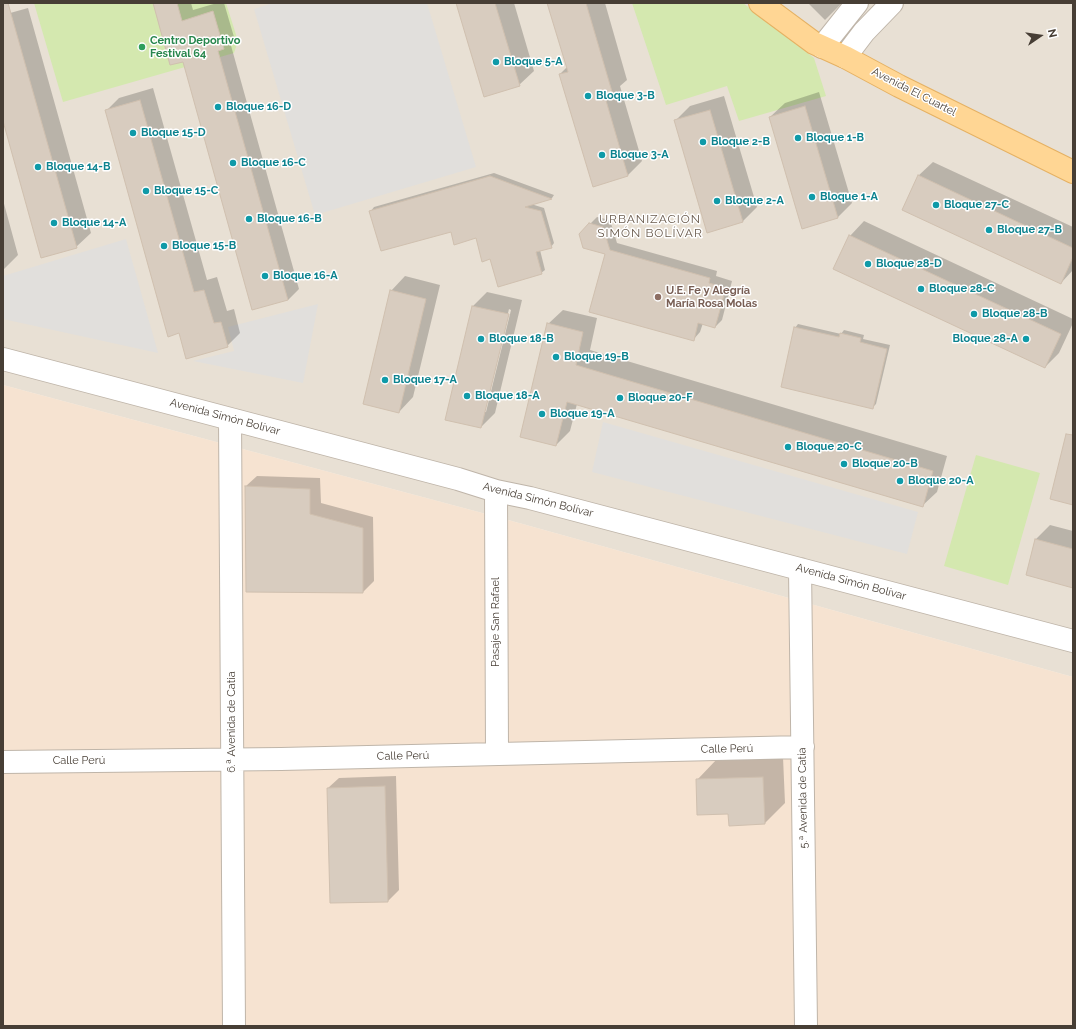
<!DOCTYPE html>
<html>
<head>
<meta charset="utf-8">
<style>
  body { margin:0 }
  #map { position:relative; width:1076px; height:1029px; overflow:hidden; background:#f3eee7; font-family:Raleway,sans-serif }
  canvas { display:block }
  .frame { position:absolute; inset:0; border:4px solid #473e35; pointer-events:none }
  .north { position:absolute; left:1020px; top:16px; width:40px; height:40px; -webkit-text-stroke:3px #fff; paint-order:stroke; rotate:77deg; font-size:11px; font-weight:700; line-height:16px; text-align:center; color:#473e35 }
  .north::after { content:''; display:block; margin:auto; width:14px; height:18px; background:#473e35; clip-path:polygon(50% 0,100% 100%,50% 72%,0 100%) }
</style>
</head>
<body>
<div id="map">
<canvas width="1076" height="1029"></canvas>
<div class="frame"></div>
<div class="north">N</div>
</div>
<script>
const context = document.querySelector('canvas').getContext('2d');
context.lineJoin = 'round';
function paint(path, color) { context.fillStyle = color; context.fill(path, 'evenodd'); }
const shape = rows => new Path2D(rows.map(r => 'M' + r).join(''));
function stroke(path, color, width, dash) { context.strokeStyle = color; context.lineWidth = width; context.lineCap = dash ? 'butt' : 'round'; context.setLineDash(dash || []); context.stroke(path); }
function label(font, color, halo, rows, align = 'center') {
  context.font = font + ' Raleway,sans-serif'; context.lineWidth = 3; context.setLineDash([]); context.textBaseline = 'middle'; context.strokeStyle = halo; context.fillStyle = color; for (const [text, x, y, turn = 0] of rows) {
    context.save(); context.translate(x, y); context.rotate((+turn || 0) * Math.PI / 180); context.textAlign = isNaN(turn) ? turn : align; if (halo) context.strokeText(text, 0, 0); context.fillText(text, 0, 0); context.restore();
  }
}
paint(shape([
  [3,3,1073,3,1073,677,501,518,3,385]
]), '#e8e0d4');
paint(shape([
  [3,385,501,518,1073,677,1073,1026,3,1026]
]), '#f6e3d1');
paint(shape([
  [34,3,226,3,238,41,234,53,63,102],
  [632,3,743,3,814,58,826,96,739,121,727,86,666,105],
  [976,455,1040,473,1008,585,944,566]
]), '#d4e8af');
paint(shape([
  [273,3,427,3,476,167,315,215,254,9],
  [126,239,158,353,3,319,3,276],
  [318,304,303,383,193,361,234,351,228,327],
  [603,422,918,512,907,554,592,472]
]), '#e1dfdc');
paint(shape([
  [154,3,191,3,193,10,217,3,224,3,234,37,230,42,299,289,288,300,184,60,170,64],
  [458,3,514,3,534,71,519,85],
  [548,3,605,3,627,80,620,86,642,161,628,175,560,74,567,67],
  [808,3,842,3,825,20],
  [28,8,91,233,76,247,3,118,3,15],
  [153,88,207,280,217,277,227,311,234,309,240,333,227,346,180,332,106,111,119,98],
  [819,92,852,203,837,218,770,117,785,103],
  [724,96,757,207,742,222,675,121,690,106],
  [933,162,1073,227,1073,270,1061,283,918,176],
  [494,173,554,195,552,198,531,204,544,208,554,243,551,247,540,250,545,270,541,273,491,258,477,237,371,211,374,207],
  [3,200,18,255,3,270],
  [597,217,610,220,617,243,717,271,716,276,732,281,722,320,715,327,703,323,700,332,693,340,606,253,580,234],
  [864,221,1073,319,1073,323,1059,353,1045,367,850,236],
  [405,276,440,285,413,397,399,412,391,291],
  [487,292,522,300,495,413,481,427,446,419,473,306],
  [509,309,511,310,486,412,484,412],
  [563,310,597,318,590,350,947,456,937,492,922,506,577,404,570,431,556,445,548,324],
  [798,324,841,334,844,330,864,335,863,339,890,345,876,404,873,407,795,328],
  [257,476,320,478,321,503,373,517,374,581,363,592,246,486],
  [1050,525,1073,531,1073,587,1027,574,1036,539],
  [783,757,785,803,765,823,729,813,697,780,717,759],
  [396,776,399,890,388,901,331,902,328,788,339,778]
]), '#0003');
const building = shape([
  [3,3,8,3,77,248,41,258,3,121,3,3],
  [153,3,177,3,182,21,213,11,224,49,218,51,288,300,252,310,183,62,170,65,153,3],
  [456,3,495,3,520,86,484,97,456,3],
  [547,3,586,3,613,95,605,97,628,176,593,187,559,74,568,72,547,3],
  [140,100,194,292,204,290,214,323,221,322,228,347,186,359,179,333,168,337,105,110,140,100],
  [805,106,838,218,802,229,769,117,805,106],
  [710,110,743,222,707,233,674,120,710,110],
  [918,175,1073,248,1073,257,1061,284,902,210,918,175],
  [490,176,552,199,525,207,541,211,552,248,536,252,542,274,498,287,490,259,482,262,476,238,454,245,451,232,381,251,369,211,490,176],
  [589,223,603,227,610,250,710,278,709,283,726,288,715,328,698,323,694,341,589,312,605,254,583,248,579,234,589,223],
  [849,235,1061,334,1045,368,833,269,849,235],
  [390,290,426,299,399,413,363,404,390,290],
  [472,306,509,314,481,428,445,420,472,306],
  [547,323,583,332,576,365,933,471,923,507,567,402,556,446,520,437,547,323],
  [794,327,839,337,840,333,861,338,860,342,887,349,873,409,781,387,794,327],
  [1066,434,1073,435,1073,505,1050,499,1066,434],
  [245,486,310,489,310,514,363,528,363,593,246,592,245,486],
  [1035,539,1073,549,1073,588,1026,575,1035,539],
  [763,777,765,824,729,826,728,814,697,815,696,779,763,777],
  [385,786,388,902,330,903,327,788,385,786]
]);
paint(building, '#d8ccbf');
stroke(building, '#d0c0af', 1);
const minor = shape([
  [822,47,857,3],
  [845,57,864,32,892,3],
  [3,359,458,479,496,491,530,498,1073,641],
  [230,419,234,1026],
  [496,491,497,754],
  [800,569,806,1026],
  [3,762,281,759,803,747]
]);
const major = shape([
  [760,3,814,43,845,57,899,86,1073,172]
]);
stroke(minor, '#bfb5a9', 24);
stroke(major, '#e5b163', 24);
stroke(minor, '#fff', 22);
stroke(major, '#ffd694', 22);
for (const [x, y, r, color] of [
  [142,47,4,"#2e9e5b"],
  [496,62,4,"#0f9aa8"],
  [588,96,4,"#0f9aa8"],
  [218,107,4,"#0f9aa8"],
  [133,133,4,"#0f9aa8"],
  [798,138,4,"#0f9aa8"],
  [703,142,4,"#0f9aa8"],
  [602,155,4,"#0f9aa8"],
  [233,163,4,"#0f9aa8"],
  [38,167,4,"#0f9aa8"],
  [146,191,4,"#0f9aa8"],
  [812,197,4,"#0f9aa8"],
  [717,201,4,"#0f9aa8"],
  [936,205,4,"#0f9aa8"],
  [249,219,4,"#0f9aa8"],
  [54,223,4,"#0f9aa8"],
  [989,230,4,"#0f9aa8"],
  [164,246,4,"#0f9aa8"],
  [868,264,4,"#0f9aa8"],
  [265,276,4,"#0f9aa8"],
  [921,289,4,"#0f9aa8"],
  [658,297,4,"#8d6e63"],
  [974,314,4,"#0f9aa8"],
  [481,339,4,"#0f9aa8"],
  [1026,339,4,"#0f9aa8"],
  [556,357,4,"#0f9aa8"],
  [385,380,4,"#0f9aa8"],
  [467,396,4,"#0f9aa8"],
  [620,398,4,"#0f9aa8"],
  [542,414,4,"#0f9aa8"],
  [788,447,4,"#0f9aa8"],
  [844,464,4,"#0f9aa8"],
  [900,481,4,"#0f9aa8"]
]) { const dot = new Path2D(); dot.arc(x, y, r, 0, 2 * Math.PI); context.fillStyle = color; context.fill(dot); stroke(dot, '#fff', 1.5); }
label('bold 11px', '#27864d', '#fff', [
  ["Centro Deportivo",150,41],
  ["Festival 64",150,54]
], 'left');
label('bold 11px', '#0d838f', '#fff', [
  ["Bloque 5-A",504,62],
  ["Bloque 3-B",596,96],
  ["Bloque 16-D",226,107],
  ["Bloque 15-D",141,133],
  ["Bloque 1-B",806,138],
  ["Bloque 2-B",711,142],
  ["Bloque 3-A",610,155],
  ["Bloque 16-C",241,163],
  ["Bloque 14-B",46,167],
  ["Bloque 15-C",154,191],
  ["Bloque 1-A",820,197],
  ["Bloque 2-A",725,201],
  ["Bloque 27-C",944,205],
  ["Bloque 16-B",257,219],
  ["Bloque 14-A",62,223],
  ["Bloque 27-B",997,230],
  ["Bloque 15-B",172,246],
  ["Bloque 28-D",876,264],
  ["Bloque 16-A",273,276],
  ["Bloque 28-C",929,289],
  ["Bloque 28-B",982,314],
  ["Bloque 18-B",489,339],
  ["Bloque 28-A",1018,339,"right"],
  ["Bloque 19-B",564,357],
  ["Bloque 17-A",393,380],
  ["Bloque 18-A",475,396],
  ["Bloque 20-F",628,398],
  ["Bloque 19-A",550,414],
  ["Bloque 20-C",796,447],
  ["Bloque 20-B",852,464],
  ["Bloque 20-A",908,481]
], 'left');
label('11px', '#473e35', '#fff', [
  ["Avenida El Cuartel",914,92,27],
  ["Avenida Simón Bolívar",225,417,15],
  ["Avenida Simón Bolívar",538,500,14],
  ["Avenida Simón Bolívar",851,582,15],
  ["Pasaje San Rafael",496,622,-90],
  ["6.ª Avenida de Catia",232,722,-90],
  ["Calle Perú",727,749,-1],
  ["Calle Perú",403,756,-1],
  ["Calle Perú",79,761],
  ["5.ª Avenida de Catia",803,798,-91]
]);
label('bold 11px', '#785e54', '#fff', [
  ["U.E. Fe y Alegría",666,291],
  ["María Rosa Molas",666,304]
], 'left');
context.letterSpacing = '1px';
label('12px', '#6a5b4d', '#fff', [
  ["URBANIZACIÓN",650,219],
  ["SIMÓN BOLÍVAR",650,233]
]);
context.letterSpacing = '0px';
</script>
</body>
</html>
